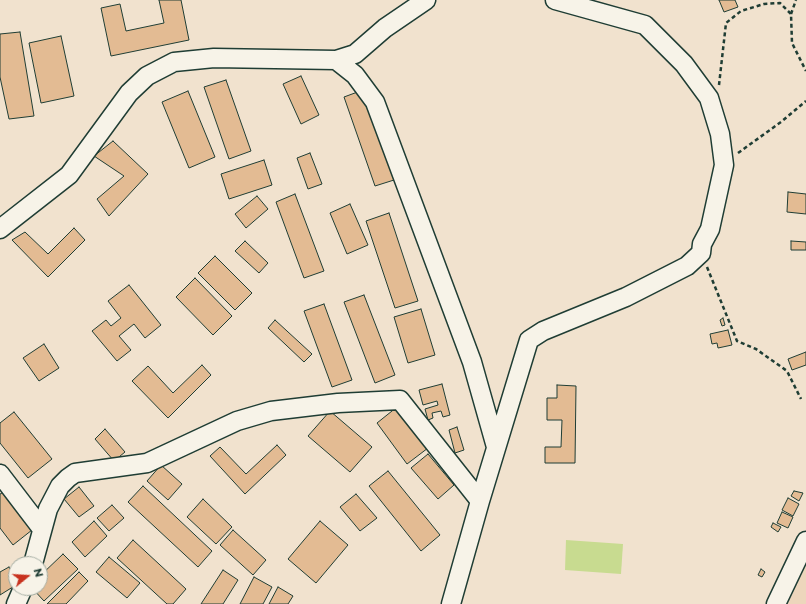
<!DOCTYPE html>
<html>
<head>
<meta charset="utf-8">
<style>
  body { margin:0 }
  #map { position:relative; width:806px; height:604px; overflow:hidden; background:#f1e2ce; font-family:"Playpen Sans",sans-serif }
  canvas { display:block }
  .north { position:absolute; left:8px; top:556px; width:40px; height:40px; box-sizing:border-box; background:#f7f3e8; border:1px solid #a1aaa0; border-radius:50%; rotate:72deg; font-size:11px; font-weight:700; line-height:16px; text-align:center; color:#1f3d34 }
  .north::after { content:''; display:block; margin:auto; width:14px; height:18px; background:#c8321e; clip-path:polygon(50% 0,100% 100%,50% 72%,0 100%) }
</style>
</head>
<body>
<div id="map">
<canvas width="806" height="604"></canvas>
<div class="north">N</div>
</div>
<script>
const context = document.querySelector('canvas').getContext('2d');
context.lineJoin = 'round';
function paint(path, color) { context.fillStyle = color; context.fill(path, 'evenodd'); }
const shape = rows => new Path2D(rows.map(r => 'M' + r).join(''));
function stroke(path, color, width, dash) { context.strokeStyle = color; context.lineWidth = width; context.lineCap = dash ? 'butt' : 'round'; context.setLineDash(dash || []); context.stroke(path); }
paint(shape([
  [806,551,806,604,782,604]
]), '#edd6bc');
paint(shape([
  [566,540,623,544,621,574,565,570]
]), '#c8db90');
const building = shape([
  [159,0,181,0,189,40,111,56,101,8,120,4,126,31,164,23,159,0],
  [719,0,735,0,738,7,724,12,719,0],
  [20,32,34,116,9,119,0,77,0,34,20,32],
  [61,36,74,96,41,103,29,43,61,36],
  [301,76,319,115,301,124,283,84,301,76],
  [226,80,251,151,229,159,204,87,226,80],
  [363,90,394,180,375,186,344,97,363,90],
  [188,91,215,157,189,168,162,102,188,91],
  [113,141,148,174,109,216,97,199,124,176,94,156,113,141],
  [310,153,322,184,308,189,297,158,310,153],
  [264,160,272,185,229,199,221,174,264,160],
  [788,192,806,194,806,214,787,212,788,192],
  [295,194,324,271,304,278,276,202,295,194],
  [257,196,268,209,246,228,235,214,257,196],
  [350,204,368,245,347,254,330,213,350,204],
  [389,213,418,301,395,308,366,221,389,213],
  [74,228,85,240,48,277,12,240,25,232,48,254,74,228],
  [245,241,268,263,259,273,235,251,245,241],
  [791,241,806,242,806,250,791,250,791,241],
  [215,256,252,293,235,310,198,273,215,256],
  [195,278,232,316,213,335,176,297,195,278],
  [129,285,161,325,145,338,134,324,119,336,131,350,117,361,92,331,106,320,111,326,121,318,108,301,129,285],
  [364,295,395,375,375,383,344,302,364,295],
  [324,304,352,380,332,387,304,311,324,304],
  [421,309,435,355,408,363,394,317,421,309],
  [723,318,725,325,722,326,720,320,723,318],
  [275,320,312,354,304,362,268,328,275,320],
  [728,330,732,345,718,348,717,343,712,344,710,334,728,330],
  [44,344,59,368,39,381,23,358,44,344],
  [806,352,806,365,792,370,788,359,806,352],
  [202,365,211,375,168,418,132,381,148,366,173,393,202,365],
  [442,384,450,415,443,417,441,411,432,413,433,418,428,420,425,409,438,405,437,401,423,405,419,390,442,384],
  [557,385,576,386,575,463,545,463,545,447,561,447,562,420,547,420,547,398,557,398,557,385],
  [397,407,428,448,407,464,377,423,397,407],
  [330,411,372,447,350,472,308,436,330,411],
  [14,412,52,459,28,478,0,443,0,423,14,412],
  [457,427,464,450,455,453,449,430,457,427],
  [105,429,125,452,114,461,95,439,105,429],
  [277,445,286,455,245,494,210,456,220,447,246,474,277,445],
  [428,454,454,485,438,499,411,468,428,454],
  [161,465,182,484,168,500,147,481,161,465],
  [388,471,440,535,421,551,369,486,388,471],
  [143,486,212,551,198,567,128,502,143,486],
  [79,487,94,506,79,517,64,499,79,487],
  [794,491,803,493,799,501,791,496,794,491],
  [4,492,32,530,13,545,0,528,0,494,4,492],
  [356,494,377,518,360,531,340,507,356,494],
  [788,498,799,504,793,516,782,510,788,498],
  [203,499,232,527,216,544,187,517,203,499],
  [112,505,124,518,109,531,97,518,112,505],
  [782,512,793,517,788,528,777,523,782,512],
  [94,521,107,536,85,557,72,542,94,521],
  [320,521,348,545,316,583,288,559,320,521],
  [773,523,781,527,778,532,771,527,773,523],
  [233,530,266,560,253,575,220,545,233,530],
  [133,540,186,589,173,604,167,604,117,558,133,540],
  [63,554,78,569,44,601,32,588,40,588,40,576,63,554],
  [109,557,140,583,127,598,96,572,109,557],
  [9,567,16,579,16,585,0,595,0,572,9,567],
  [761,569,765,572,762,577,758,575,761,569],
  [223,570,238,580,223,604,201,604,223,570],
  [79,572,88,581,66,604,47,604,79,572],
  [254,577,272,587,263,604,240,604,254,577],
  [278,587,293,596,288,604,269,604,278,587]
]);
paint(building, '#e3bb93');
stroke(building, '#1f3d34', 1);
const minor = shape([
  [336,60,355,75,375,102,472,362,496,447],
  [0,229,69,175,129,93,147,76,174,62,214,58,336,60,355,54,385,28,426,0],
  [0,474,42,529],
  [33,564,48,509,60,486,68,478,75,473,147,463,237,421,271,411,338,403,400,400,480,501],
  [16,604,23,588],
  [451,604,480,501,529,340,543,331,626,297,687,266,701,253,702,244,710,229,724,165,720,134,709,98,684,64,645,25,555,0],
  [776,604,806,541]
]);
stroke(minor, '#1f3d34', 21);
stroke(shape([
  [791,14,796,0],
  [719,85,726,23,741,11,764,4,780,3,791,14,792,43,806,71],
  [738,153,781,122,806,101],
  [707,267,737,341,756,349,787,371,801,399]
]), '#1f3d34', 2.5, [4, 3]);
stroke(minor, '#f7f3e8', 18);
</script>
</body>
</html>
